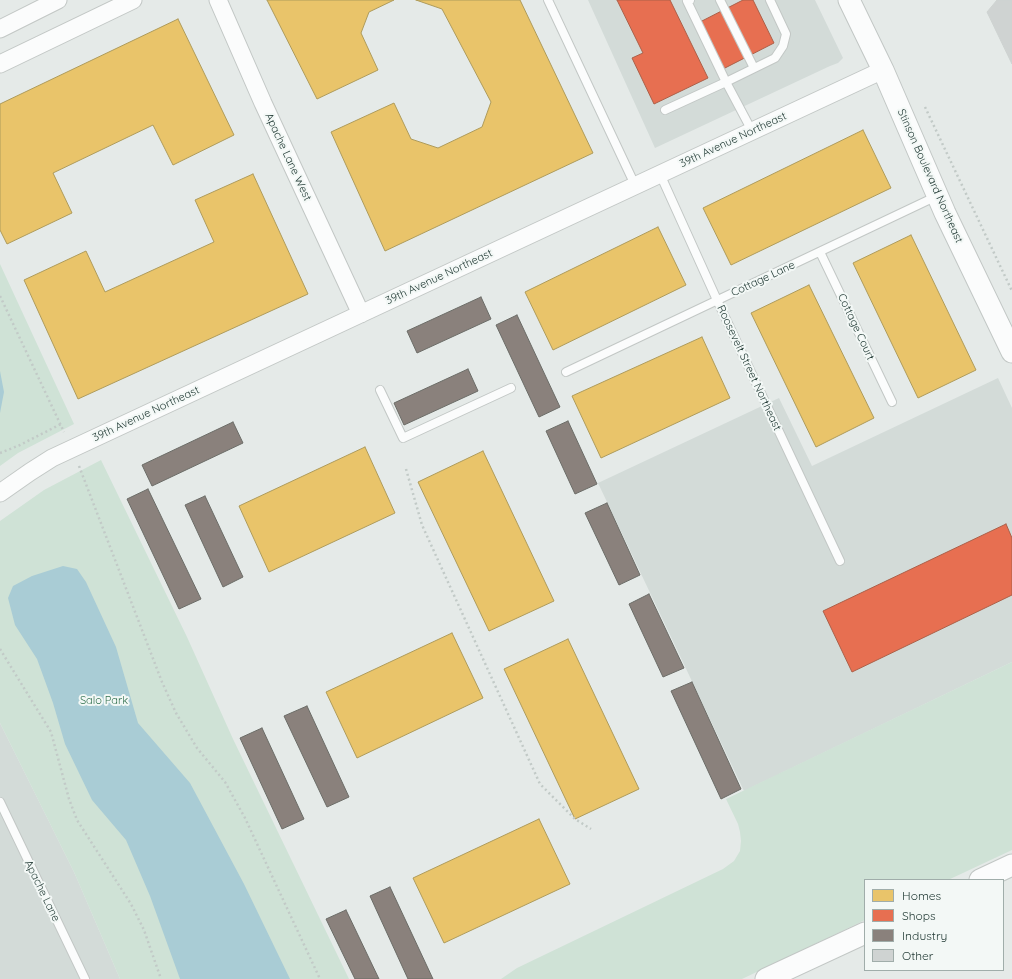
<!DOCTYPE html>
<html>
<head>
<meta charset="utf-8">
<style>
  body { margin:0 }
  #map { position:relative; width:1012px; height:979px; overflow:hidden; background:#e5eae8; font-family:Quicksand,sans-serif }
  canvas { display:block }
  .legend { position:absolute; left:864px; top:879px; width:140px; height:92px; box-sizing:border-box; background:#f3f8f6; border:1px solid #a0adaa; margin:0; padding:5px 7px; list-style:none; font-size:12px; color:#243c37 }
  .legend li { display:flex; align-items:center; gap:8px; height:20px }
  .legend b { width:20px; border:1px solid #a0adaa }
</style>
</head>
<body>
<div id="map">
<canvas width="1012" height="979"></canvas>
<ul class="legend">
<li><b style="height:11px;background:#e9c46a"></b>Homes</li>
<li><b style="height:11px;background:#e76f51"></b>Shops</li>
<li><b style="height:11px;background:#8a817c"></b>Industry</li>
<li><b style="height:11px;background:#cfd3d2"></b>Other</li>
</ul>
</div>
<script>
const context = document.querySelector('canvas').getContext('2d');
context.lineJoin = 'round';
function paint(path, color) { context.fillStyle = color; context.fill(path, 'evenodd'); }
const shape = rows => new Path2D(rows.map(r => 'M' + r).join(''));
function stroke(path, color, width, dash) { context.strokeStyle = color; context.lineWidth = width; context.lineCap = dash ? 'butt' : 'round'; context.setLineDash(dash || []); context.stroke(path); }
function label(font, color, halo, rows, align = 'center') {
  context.font = font + ' Quicksand,sans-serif'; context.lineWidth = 4; context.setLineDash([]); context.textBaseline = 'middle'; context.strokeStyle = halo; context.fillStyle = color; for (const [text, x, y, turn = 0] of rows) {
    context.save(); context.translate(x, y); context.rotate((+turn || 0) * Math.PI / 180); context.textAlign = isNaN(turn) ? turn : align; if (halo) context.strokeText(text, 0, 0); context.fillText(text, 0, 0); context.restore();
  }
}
paint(shape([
  [588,0,815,0,843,58,838,63,830,66,655,148],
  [998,378,1012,408,1012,662,744,791,598,483,779,398,812,466],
  [0,723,74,872,120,979,0,979]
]), '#d3dbd8');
paint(shape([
  [0,264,74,424,18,453,0,466],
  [101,460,187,637,233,739,349,979,120,979,74,872,0,723,0,521,44,490],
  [1012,662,1012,850,948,880,865,880,865,920,742,979,501,979,517,968,723,869,734,861,740,851,741,841,740,832,738,824,726,799]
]), '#cfe2d6');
paint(shape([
  [0,371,4,392,0,413],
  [63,566,77,569,86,582,116,647,138,723,190,783,244,884,290,979,180,979,150,896,126,840,92,800,65,744,53,703,37,659,15,625,8,598,13,586,32,576]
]), '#a9ccd5');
const homes = shape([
  [267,0,394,0,369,12,361,33,378,70,317,99,267,0],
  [416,0,520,0,593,153,385,251,331,132,394,103,411,139,438,148,482,127,491,102,442,9,416,0],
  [178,19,234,135,173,165,153,125,53,173,72,213,7,244,0,230,0,104,178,19],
  [863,130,891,188,731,265,703,208,863,130],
  [253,174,308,294,78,399,24,280,86,251,105,292,214,242,195,200,253,174],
  [658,227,686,285,553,350,525,292,658,227],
  [911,235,976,370,918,398,853,263,911,235],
  [809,285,874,418,816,447,751,313,809,285],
  [702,337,730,398,601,458,572,396,702,337],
  [365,447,395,513,269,572,239,506,365,447],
  [483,451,554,601,489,631,418,482,483,451],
  [452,633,483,698,357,758,326,692,452,633],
  [568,639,639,789,575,819,504,669,568,639],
  [539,819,570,884,444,943,413,878,539,819]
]);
paint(homes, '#e9c46a');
stroke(homes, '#ae9b5b', 1);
const shops = shape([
  [617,0,670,0,708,78,654,104,632,58,643,53,617,0],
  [743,0,753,0,774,43,723,69,700,22,743,0],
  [1006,524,1012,538,1012,595,852,672,823,611,1006,524]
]);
paint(shops, '#e76f51');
stroke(shops, '#ac6049', 1);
const industry = shape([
  [481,297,491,319,417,353,407,331,481,297],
  [517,315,560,407,539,417,496,325,517,315],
  [468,369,478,391,404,425,394,403,468,369],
  [568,421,597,484,575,494,546,431,568,421],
  [233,422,243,443,152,486,142,465,233,422],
  [148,489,201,599,179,609,127,499,148,489],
  [205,496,243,577,223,587,185,505,205,496],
  [607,503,640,575,619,585,585,513,607,503],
  [649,594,684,668,663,677,629,604,649,594],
  [692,682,741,789,721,799,671,691,692,682],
  [307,706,349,797,327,807,284,716,307,706],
  [262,728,304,819,282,829,240,738,262,728],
  [390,887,433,979,408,979,370,896,390,887],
  [346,910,379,979,355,979,326,919,346,910]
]);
paint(industry, '#8a817c');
stroke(industry, '#6b6c67', 1);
const building = shape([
  [997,0,1012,0,1012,64,987,12,997,0]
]);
paint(building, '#cfd3d2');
stroke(building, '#ced3d1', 1);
const service = shape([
  [548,0,635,185],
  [720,0,754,68],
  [665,110,726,82,687,1,690,0],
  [752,131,726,82,775,58,783,46,786,34,770,0],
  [660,174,717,300,840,561],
  [820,252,892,402],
  [566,372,937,196],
  [380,390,403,438,511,388],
  [0,802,85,979]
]);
const minor = shape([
  [218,0,263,103,361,314],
  [0,29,58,0],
  [0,64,133,0],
  [0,493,30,472,52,458,883,70]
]);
const tertiary = shape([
  [849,0,883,70,945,213,1012,352],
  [980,880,1012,865],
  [766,979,865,933]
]);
stroke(service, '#c2c7c5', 10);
stroke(minor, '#c2c7c5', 19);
stroke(tertiary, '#c2c7c5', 23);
stroke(shape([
  [925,107,1012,291],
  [0,296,64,432],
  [0,453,20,445,61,424],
  [79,466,162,682,176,713,197,748,225,782,245,818,320,979],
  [406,469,422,525,540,784,575,819,591,829],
  [0,649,51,732,69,799,77,820,131,904,144,930,161,979]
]), '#c2cac7', 2.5, [2, 3]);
stroke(service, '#fbfcfc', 8);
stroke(minor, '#fbfcfc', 17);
stroke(tertiary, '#fbfcfc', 21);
label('11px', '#243c37', '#f3f8f6', [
  ["39th Avenue Northeast",733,140,-25],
  ["Apache Lane West",288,157,65],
  ["Stinson Boulevard Northeast",930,176,66],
  ["39th Avenue Northeast",439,277,-25],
  ["Cottage Lane",763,279,-25],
  ["Cottage Court",856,327,65],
  ["Roosevelt Street Northeast",749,368,65],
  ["39th Avenue Northeast",146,414,-25],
  ["Apache Lane",42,891,64]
]);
label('11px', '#31704e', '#f3f8f6', [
  ["Salo Park",104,701]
]);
</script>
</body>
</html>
